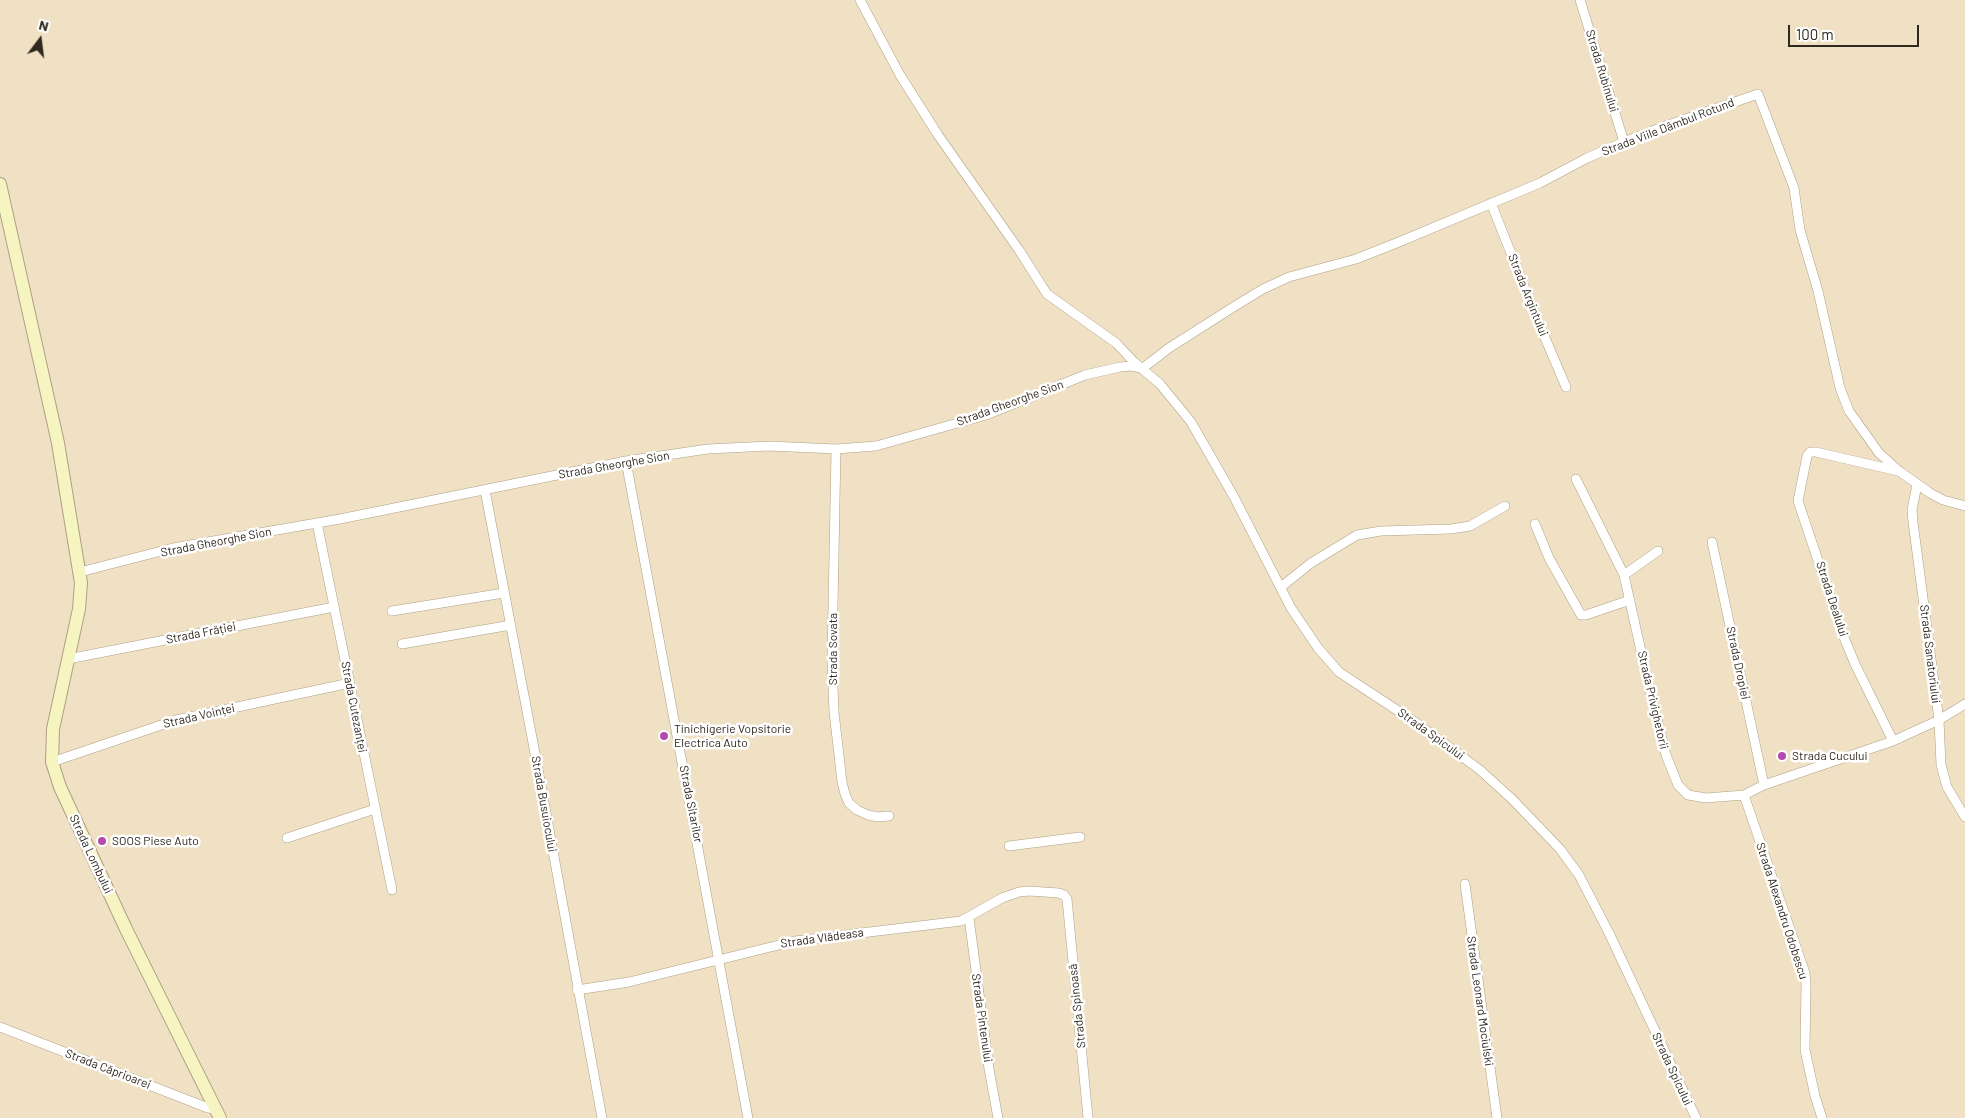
<!DOCTYPE html>
<html>
<head>
<meta charset="utf-8">
<style>
  body { margin:0 }
  #map { position:relative; width:1965px; height:1118px; overflow:hidden; background:#f0e1c4; font-family:Barlow,sans-serif }
  canvas { display:block }
  .north { position:absolute; left:15px; top:15px; width:50px; height:50px; -webkit-text-stroke:4px #fff; paint-order:stroke; rotate:15deg; font-size:14px; font-weight:700; line-height:20px; text-align:center; color:#2e281e }
  .north::after { content:''; display:block; margin:auto; width:18px; height:22px; background:#2e281e; clip-path:polygon(50% 0,100% 100%,50% 72%,0 100%) }
  .scale { position:absolute; left:1788px; top:25px; width:131px; height:22px; box-sizing:border-box; border:2px solid #2e281e; border-top:0; padding-left:6px; font-size:15px; line-height:18px; white-space:nowrap; color:#2e281e; -webkit-text-stroke:4px #fff; paint-order:stroke }
</style>
</head>
<body>
<div id="map">
<canvas width="1965" height="1118"></canvas>
<div class="north">N</div>
<div class="scale">100 m</div>
</div>
<script>
const context = document.querySelector('canvas').getContext('2d');
context.lineJoin = 'round';
const shape = rows => new Path2D(rows.map(r => 'M' + r).join(''));
function stroke(path, color, width, dash) { context.strokeStyle = color; context.lineWidth = width; context.lineCap = dash ? 'butt' : 'round'; context.setLineDash(dash || []); context.stroke(path); }
function label(font, color, halo, rows, align = 'center') {
  context.font = font + ' Barlow,sans-serif'; context.lineWidth = 5; context.setLineDash([]); context.textBaseline = 'middle'; context.strokeStyle = halo; context.fillStyle = color; for (const [text, x, y, turn = 0] of rows) {
    context.save(); context.translate(x, y); context.rotate((+turn || 0) * Math.PI / 180); context.textAlign = isNaN(turn) ? turn : align; if (halo) context.strokeText(text, 0, 0); context.fillText(text, 0, 0); context.restore();
  }
}
const street = shape([
  [860,0,900,75,938,135,1019,250,1047,294,1116,343,1134,362,1160,384,1191,422,1234,497,1291,608,1318,648,1339,672,1418,724,1480,770,1512,799,1560,849,1579,875,1609,933,1696,1118],
  [1580,0,1624,142],
  [1491,203,1537,319,1566,387],
  [1143,368,1169,348,1235,306,1263,289,1289,277,1356,259,1399,242,1540,183,1587,158,1624,142,1668,125,1758,94,1794,188,1800,230,1818,291,1840,388,1849,411,1879,453,1899,471,1930,493,1943,500,1965,506],
  [836,449,832,661,834,712,842,782,845,794,849,803,857,810,868,815,878,817,889,816],
  [626,461,748,1118],
  [1576,479,1624,575,1649,687,1666,755,1678,785,1688,795,1706,798,1744,795,1764,785,1893,741,1939,720,1965,704],
  [1917,485,1912,510,1913,522,1939,720,1941,765,1947,787,1965,817],
  [485,490,537,764,602,1118],
  [317,523,392,890],
  [1535,524,1549,558,1581,615,1586,615,1630,600],
  [1712,542,1764,785],
  [80,572,173,548,340,519,626,461,708,449,769,446,836,449,876,446,986,415,1085,375,1120,367,1131,366,1141,368],
  [1624,575,1658,551],
  [1281,587,1311,563,1357,535,1381,531,1451,529,1470,526,1505,506],
  [392,611,504,593],
  [402,644,511,625],
  [68,659,334,607],
  [1893,741,1855,664,1843,635,1798,501,1807,456,1810,452,1816,452,1898,471],
  [52,762,176,720,350,683],
  [1744,795,1805,973,1806,984,1805,1050,1815,1096,1822,1118],
  [287,838,375,809],
  [1009,846,1080,837],
  [1465,884,1497,1118],
  [969,918,989,1069,998,1118],
  [577,990,629,982,795,941,961,921,1002,898,1019,892,1029,891,1059,893,1064,895,1067,899,1088,1118],
  [0,1027,208,1108,216,1109]
]);
const secondary = shape([
  [0,184,58,443,81,583,79,609,53,729,52,762,60,787,126,929,220,1118]
]);
stroke(street, '#aea084', 10);
stroke(secondary, '#aea084', 14);
stroke(street, '#fff', 9);
stroke(secondary, '#f6f4c1', 12);
for (const [x, y, r, color] of [
  [664,736,5,"#b44bac"],
  [1782,756,5,"#b44bac"],
  [102,841,5,"#b44bac"]
]) { const dot = new Path2D(); dot.arc(x, y, r, 0, 2 * Math.PI); context.fillStyle = color; context.fill(dot); stroke(dot, '#fff', 2); }
label('12px', '#2e281e', '#fff', [
  ["Strada Rubinului",1602,71,73],
  ["Strada Viile Dâmbul Rotund",1668,127,-21],
  ["Strada Argintului",1528,295,68],
  ["Strada Gheorghe Sion",1010,403,-20],
  ["Strada Gheorghe Sion",614,465,-10],
  ["Strada Gheorghe Sion",216,542,-11],
  ["Strada Dealului",1832,599,72],
  ["Strada Frăției",201,633,-11],
  ["Strada Sovata",833,649,-90],
  ["Strada Sanatoriului",1930,654,83],
  ["Strada Dropiei",1738,663,78],
  ["Strada Privighetorii",1653,700,77],
  ["Strada Cutezanței",354,707,79],
  ["Strada Voinței",199,716,-13],
  ["Strada Spicului",1431,734,36],
  ["Strada Busuiocului",544,804,80],
  ["Strada Sitarilor",691,804,79],
  ["Strada Lombului",91,854,65],
  ["Strada Alexandru Odobescu",1782,911,72],
  ["Strada Vlădeasa",822,938,-8],
  ["Strada Leonard Mociulski",1480,1001,82],
  ["Strada Spinoasă",1077,1006,-96],
  ["Strada Pintenului",982,1018,82],
  ["Strada Căprioarei",108,1069,21],
  ["Strada Spicului",1672,1069,65]
]);
label('12px', '#2e281e', '#fff', [
  ["Tinichigerie Vopsitorie",674,729],
  ["Electrica Auto",674,743],
  ["Strada Cucului",1792,756],
  ["SOOS Piese Auto",112,841]
], 'left');
</script>
</body>
</html>
